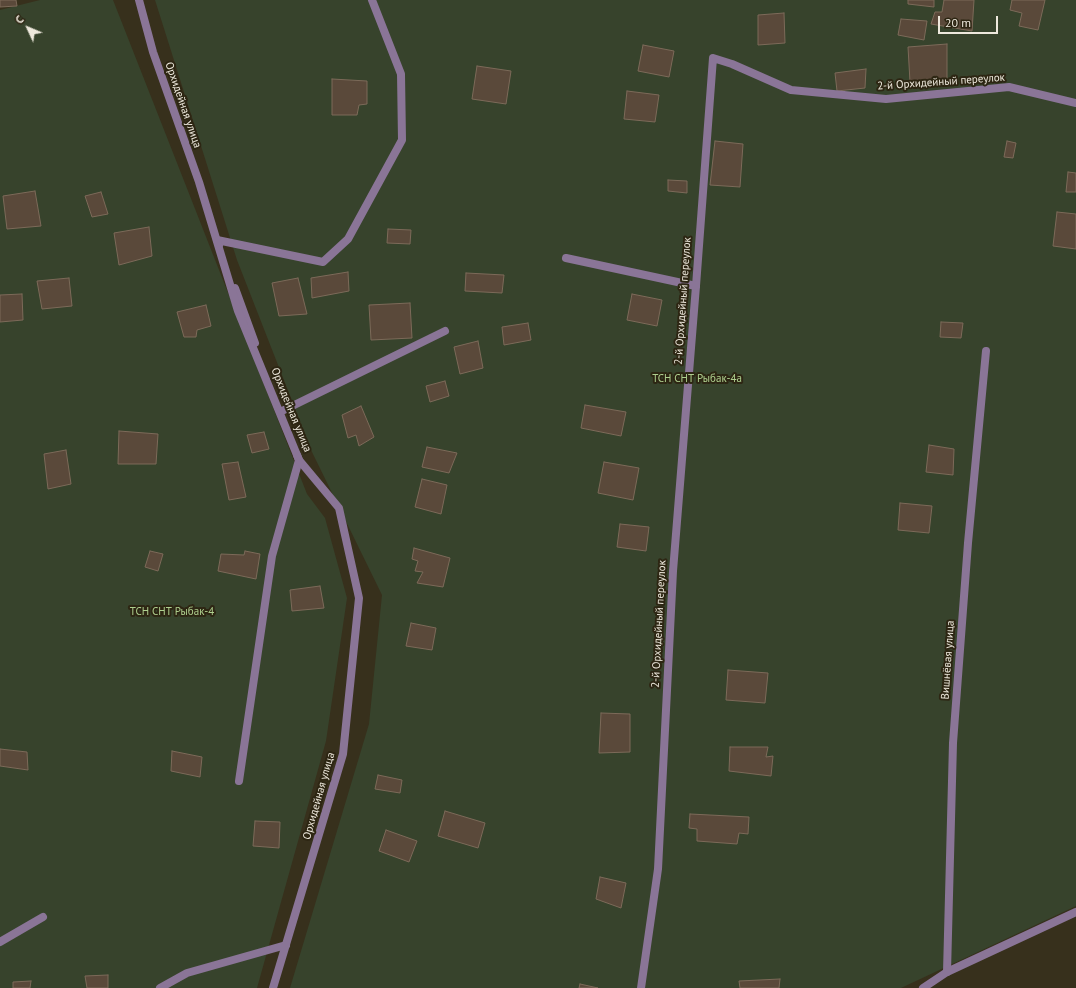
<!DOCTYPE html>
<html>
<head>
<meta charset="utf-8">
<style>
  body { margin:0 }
  #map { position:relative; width:1076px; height:988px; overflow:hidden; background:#37301c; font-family:"PT Sans",sans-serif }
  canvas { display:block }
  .north { position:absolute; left:8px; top:8px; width:40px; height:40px; -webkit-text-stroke:3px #2d2613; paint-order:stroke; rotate:314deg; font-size:11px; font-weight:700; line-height:16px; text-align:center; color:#eee9dd }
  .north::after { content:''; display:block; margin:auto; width:14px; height:18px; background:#eee9dd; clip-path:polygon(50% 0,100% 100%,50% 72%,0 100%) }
  .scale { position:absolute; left:938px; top:16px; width:60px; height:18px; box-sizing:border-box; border:2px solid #eee9dd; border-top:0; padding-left:5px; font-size:12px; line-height:14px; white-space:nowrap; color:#eee9dd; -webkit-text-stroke:3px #2d2613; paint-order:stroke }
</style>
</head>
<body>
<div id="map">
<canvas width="1076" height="988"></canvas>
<div class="north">С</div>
<div class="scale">20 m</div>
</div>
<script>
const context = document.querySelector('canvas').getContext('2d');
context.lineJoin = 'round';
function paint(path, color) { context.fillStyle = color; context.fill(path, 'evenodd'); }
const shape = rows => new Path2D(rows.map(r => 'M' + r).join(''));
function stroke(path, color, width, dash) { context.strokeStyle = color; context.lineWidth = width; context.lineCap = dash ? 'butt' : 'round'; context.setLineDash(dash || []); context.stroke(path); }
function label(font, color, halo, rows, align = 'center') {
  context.font = font + ' "PT Sans",sans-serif'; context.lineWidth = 4; context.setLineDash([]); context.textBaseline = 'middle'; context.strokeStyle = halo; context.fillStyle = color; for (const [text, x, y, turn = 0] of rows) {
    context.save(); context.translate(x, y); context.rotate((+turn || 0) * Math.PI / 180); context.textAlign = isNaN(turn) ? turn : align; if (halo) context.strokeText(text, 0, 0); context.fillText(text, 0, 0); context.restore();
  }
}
paint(shape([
  [40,0,113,0,307,494,325,518,347,598,326,741,257,988,0,988,0,10],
  [155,0,1076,0,1076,906,901,988,290,988,369,724,382,595,312,452,237,260]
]), '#37432c');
const building = shape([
  [0,0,16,0,17,6,0,7,0,0],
  [908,0,934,0,934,7,908,4,908,0],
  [944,0,974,0,972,31,931,24,935,12,942,12,944,0],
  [1012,0,1045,0,1038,30,1019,26,1022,13,1010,10,1012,0],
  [784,13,785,43,758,45,758,15,784,13],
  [901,19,927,21,924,40,898,35,901,19],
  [947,44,947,80,910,82,908,47,947,44],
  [643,45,674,51,669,77,638,71,643,45],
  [477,66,511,71,506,104,472,99,477,66],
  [866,69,865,88,837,91,835,73,866,69],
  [332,79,367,81,367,104,359,105,357,115,332,115,332,79],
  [627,91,659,95,655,122,624,119,627,91],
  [715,141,743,144,740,187,710,185,715,141],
  [1007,141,1016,143,1013,158,1004,157,1007,141],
  [1068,172,1076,173,1076,192,1066,192,1068,172],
  [668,180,687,181,687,193,668,191,668,180],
  [35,191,41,226,7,229,3,196,35,191],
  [101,192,108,214,92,217,85,196,101,192],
  [1057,212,1076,214,1076,249,1053,246,1057,212],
  [149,227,152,256,119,265,114,233,149,227],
  [388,229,411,230,410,244,387,243,388,229],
  [348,272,349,291,312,298,311,278,348,272],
  [466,273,504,275,502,293,465,291,466,273],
  [69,278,72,306,42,309,37,281,69,278],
  [298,278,307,314,279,316,272,283,298,278],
  [22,294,23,320,0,322,0,295,22,294],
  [632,294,662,300,657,326,627,320,632,294],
  [410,303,412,338,371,340,369,305,410,303],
  [206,305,211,326,197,330,196,337,184,337,177,312,206,305],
  [941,322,963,323,961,338,940,337,941,322],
  [528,323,531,340,504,345,502,327,528,323],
  [478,341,483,368,460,374,454,347,478,341],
  [445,381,449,396,430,402,426,386,445,381],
  [585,405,626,412,621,436,581,428,585,405],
  [361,406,374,437,359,446,356,435,348,438,342,415,361,406],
  [119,431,158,434,156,464,118,464,119,431],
  [264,432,269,449,252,453,247,435,264,432],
  [929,445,954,449,953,475,926,472,929,445],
  [427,447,457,453,449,473,422,467,427,447],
  [66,450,71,484,48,489,44,454,66,450],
  [238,462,246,497,229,500,222,464,238,462],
  [604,462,639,468,633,500,598,493,604,462],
  [422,479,447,485,441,514,415,507,422,479],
  [900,503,932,506,929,533,898,530,900,503],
  [620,524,649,527,646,551,617,547,620,524],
  [414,548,450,558,443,587,417,583,423,572,415,571,418,561,412,559,414,548],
  [150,551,163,554,158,571,145,567,150,551],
  [245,551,260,554,256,579,218,571,221,554,244,555,245,551],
  [320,586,324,608,292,611,290,590,320,586],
  [411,623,436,628,432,650,406,646,411,623],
  [728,670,768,673,765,703,726,700,728,670],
  [601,713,630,714,630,752,599,753,601,713],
  [730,747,768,747,766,757,773,756,771,776,729,771,730,747],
  [0,749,27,752,28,770,0,766,0,749],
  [172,751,202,757,200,777,171,771,172,751],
  [378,775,402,780,400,793,375,789,378,775],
  [445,811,485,823,478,848,438,836,445,811],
  [690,814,749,817,748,834,739,833,737,844,697,841,697,829,689,828,690,814],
  [255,821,280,822,279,848,253,846,255,821],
  [386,830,417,841,409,862,379,851,386,830],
  [600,877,626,883,621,908,596,899,600,877],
  [108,975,108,988,87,988,85,976,108,975],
  [780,979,779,988,740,988,739,981,780,979],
  [31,981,30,988,13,988,13,982,31,981],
  [580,984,598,988,579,988,580,984]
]);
paint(building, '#5a493a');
stroke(building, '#7c6a59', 1);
stroke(shape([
  [219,245,217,240,323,262,348,239,402,140,401,74,372,0],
  [235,288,255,343],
  [239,781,272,556,299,460,297,455],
  [0,942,43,917],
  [947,972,953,743,968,543,986,351],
  [160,988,187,973,286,945],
  [641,988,658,869,673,571,696,286,713,58,732,64,791,90,886,99,1009,87,1076,103]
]), '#8a7597', 8);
stroke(shape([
  [139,0,153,52,199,182,238,311,299,460,339,508,359,598,343,754,273,988],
  [566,258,696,286],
  [280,412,445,331],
  [923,988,947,972,1076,912]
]), '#8a7597', 8);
label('11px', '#eee9dd', '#2d2613', [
  ["2-й Орхидейный переулок",941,82,-4],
  ["Орхидейная улица",183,105,71],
  ["2-й Орхидейный переулок",683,301,-86],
  ["Орхидейная улица",291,410,68],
  ["2-й Орхидейный переулок",659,624,-87],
  ["Вишнёвая улица",948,660,-86],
  ["Орхидейная улица",319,796,-74]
]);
label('11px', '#afd08f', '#2d2613', [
  ["ТСН СНТ Рыбак-4а",697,379],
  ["ТСН СНТ Рыбак-4",172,612]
]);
</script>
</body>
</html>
